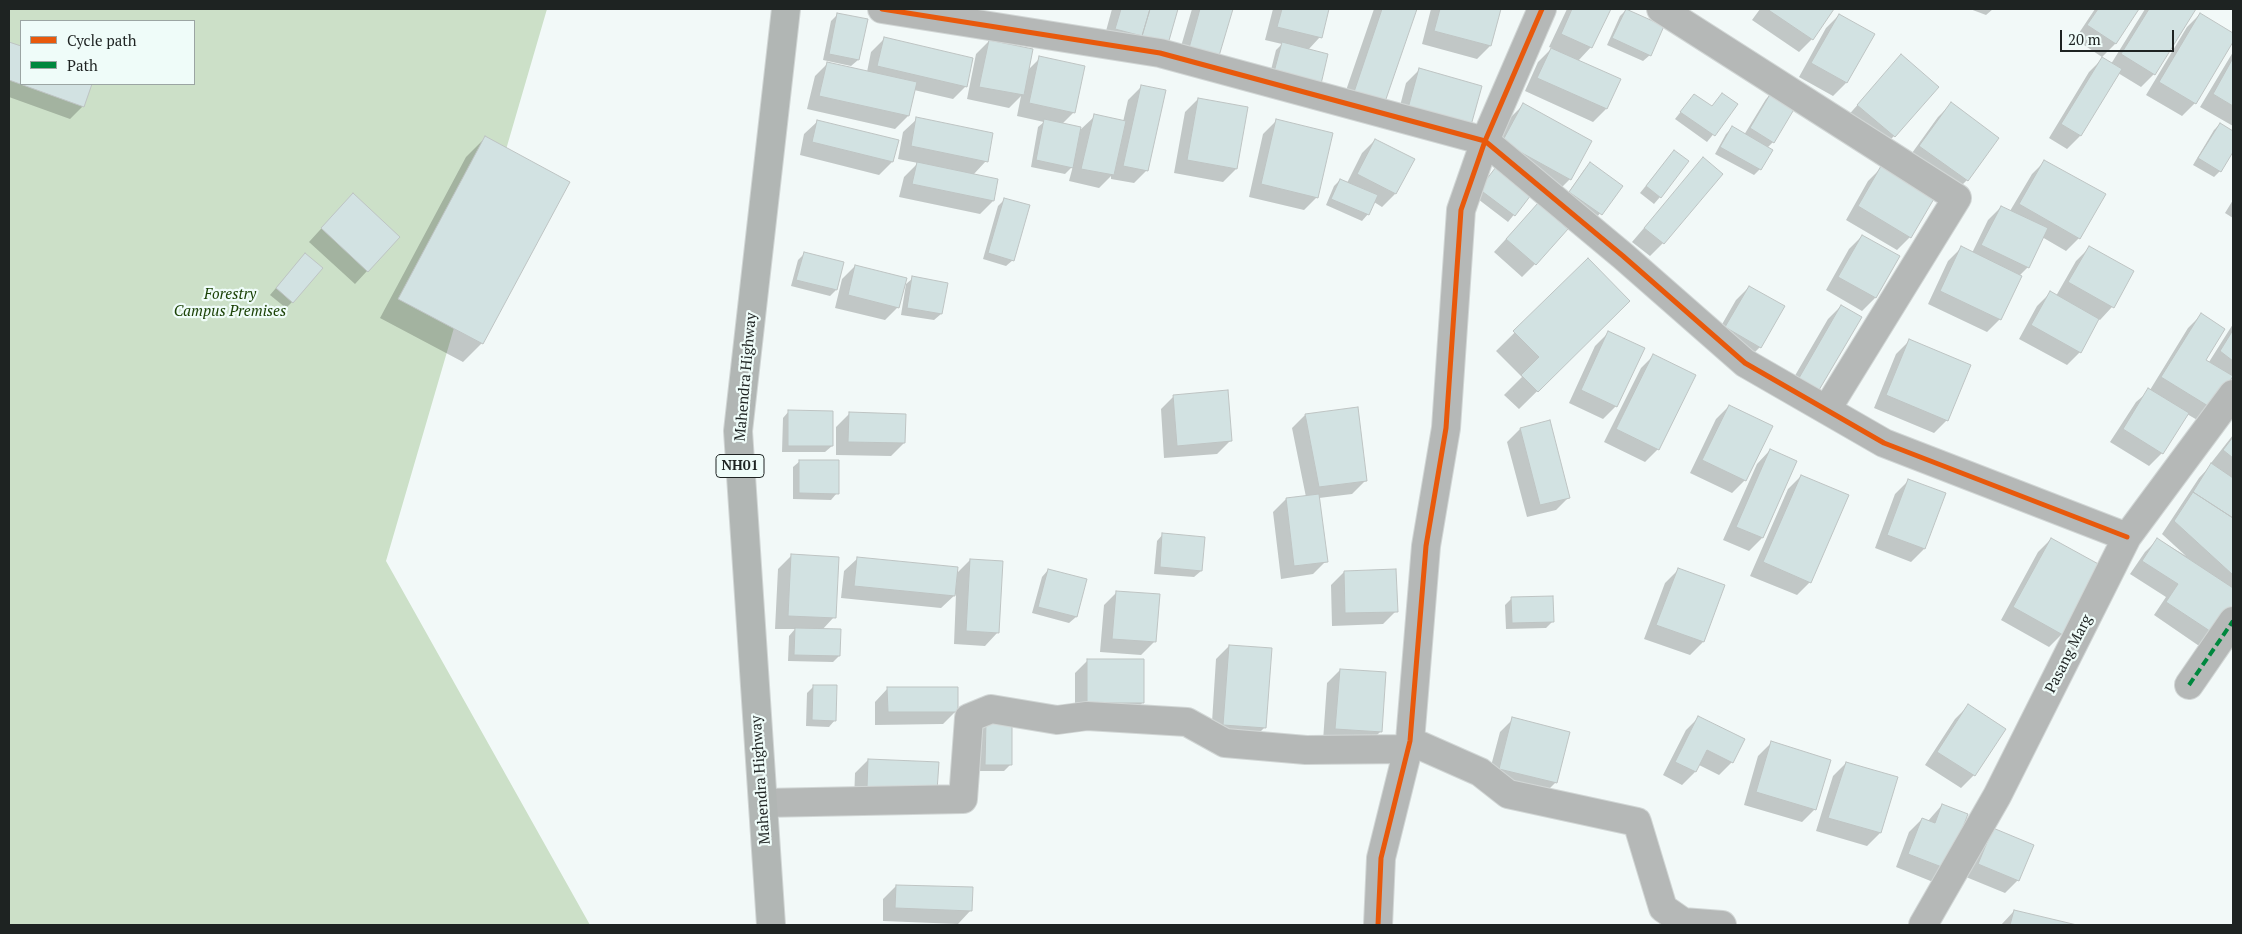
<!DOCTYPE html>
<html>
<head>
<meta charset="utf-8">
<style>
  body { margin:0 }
  #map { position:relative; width:2242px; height:934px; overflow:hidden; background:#f2f9f8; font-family:"PT Serif",serif }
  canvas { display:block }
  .frame { position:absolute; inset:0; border:10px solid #1e2322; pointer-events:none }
  .legend { position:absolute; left:20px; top:20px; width:175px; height:65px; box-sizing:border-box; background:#effcf9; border:1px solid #9ba5a3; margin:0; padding:6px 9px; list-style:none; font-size:15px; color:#1e2322 }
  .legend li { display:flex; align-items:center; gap:10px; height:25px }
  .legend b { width:25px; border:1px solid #9ba5a3 }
  .scale { position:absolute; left:2060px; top:30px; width:114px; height:22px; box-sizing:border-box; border:2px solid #1e2322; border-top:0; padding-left:6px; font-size:15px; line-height:18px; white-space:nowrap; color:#1e2322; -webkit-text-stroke:4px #effcf9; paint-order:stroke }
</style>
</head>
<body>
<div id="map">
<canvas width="2242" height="934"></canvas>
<div class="frame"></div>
<ul class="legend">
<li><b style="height:6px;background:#e8590c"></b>Cycle path</li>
<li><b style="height:6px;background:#00873e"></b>Path</li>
</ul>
<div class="scale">20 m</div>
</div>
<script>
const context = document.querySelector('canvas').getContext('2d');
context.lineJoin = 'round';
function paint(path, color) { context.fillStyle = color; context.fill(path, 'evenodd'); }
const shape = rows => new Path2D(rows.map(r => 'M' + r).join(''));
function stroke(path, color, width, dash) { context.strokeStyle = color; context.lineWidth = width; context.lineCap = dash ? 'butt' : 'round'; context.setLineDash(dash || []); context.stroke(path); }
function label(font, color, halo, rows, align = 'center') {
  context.font = font + ' "PT Serif",serif'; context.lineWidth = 4.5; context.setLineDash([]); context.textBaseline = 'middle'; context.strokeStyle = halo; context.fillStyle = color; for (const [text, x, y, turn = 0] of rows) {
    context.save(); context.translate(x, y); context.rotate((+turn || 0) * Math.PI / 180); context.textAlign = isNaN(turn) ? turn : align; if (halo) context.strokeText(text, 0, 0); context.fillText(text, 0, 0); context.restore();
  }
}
paint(shape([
  [9,9,547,9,386,561,590,925,9,925],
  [21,21,194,21,194,84,21,84]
]), '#cce0c8');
paint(shape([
  [1112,9,1176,9,1166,43,1103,42],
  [1192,9,1231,9,1218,55,1177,60],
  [1273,9,1328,9,1320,37,1308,50,1269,78,1276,50,1282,44,1265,40],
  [1374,9,1415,9,1384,102,1341,105],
  [1431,9,1499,9,1490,46,1477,59,1422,44],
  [1567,9,1609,9,1591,47,1578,61,1606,109,1593,122,1525,91,1538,62,1552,48,1549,47],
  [1760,9,1833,9,1812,39,1799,52,1752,20],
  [1970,9,1993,9,1986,15],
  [2095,9,2138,9,2115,44,2102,57,2075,39],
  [2145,9,2194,9,2154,74,2141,87,2118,73,2080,136,2067,149,2049,138,2089,72,2102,59,2111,64],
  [1626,10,1650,55,1643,61,1607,45,1620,16],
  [838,14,858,60,851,66,823,60,831,21],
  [2200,14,2233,34,2233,39,2195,103,2182,116,2146,95,2187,27],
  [1839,15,1873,34,1846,83,1833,96,1799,77,1826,28],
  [884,39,966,86,953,99,914,90,908,116,895,129,807,109,815,76,829,62,829,64,867,72,871,52],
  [989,41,1028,70,1040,58,1074,112,1062,124,1079,131,1095,116,1123,122,1128,100,1141,87,1147,170,1134,183,1111,179,1111,176,1099,188,1069,181,1073,166,1065,174,1031,167,1038,127,1044,122,1017,116,1021,96,1009,108,967,99,976,54],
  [9,43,21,48,21,84,91,84,83,106,70,119,9,97],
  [2233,52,2233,126,2200,107],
  [1901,56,1894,136,1881,149,1845,119],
  [1419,70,1480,87,1395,125,1406,83],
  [1772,93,1773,142,1767,148,1760,169,1754,175,1715,154,1726,134,1732,128,1744,135,1766,99],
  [1694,95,1711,107,1722,95,1737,105,1707,142,1675,119],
  [1198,99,1236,169,1223,182,1174,173,1185,112],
  [1951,104,1998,138,1967,180,1954,193,1907,160,1938,117],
  [1523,105,1570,179,1557,192,1490,155,1510,118],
  [917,119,986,161,973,175,997,180,993,201,980,214,899,197,904,177,918,163,898,159,903,132],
  [818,121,892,162,879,175,800,155,804,134],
  [1276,121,1317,197,1304,210,1249,197,1263,134],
  [2220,124,2233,132,2233,149,2220,171,2214,177,2193,165,2214,130],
  [485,138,482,343,463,362,380,318,466,157],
  [1375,140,1395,194,1382,207,1374,202,1368,214,1362,221,1326,205,1334,186,1340,180,1347,183,1362,153],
  [1674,151,1660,197,1654,204,1640,193],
  [1703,159,1663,243,1650,256,1632,242],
  [2045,161,2079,238,2066,251,2042,237,2028,267,2019,276,2000,319,1987,332,1928,304,1948,261,1961,248,1972,253,1988,220,2001,207,2010,211,2032,174],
  [1881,168,1910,237,1897,250,1846,220,1868,181],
  [1496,169,1530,195,1508,222,1474,196],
  [1584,170,1621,186,1594,221,1564,199],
  [1004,200,1013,260,1006,266,983,259,998,206],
  [2233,200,2233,218,2225,213],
  [1538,204,1535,264,1522,277,1494,252],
  [340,208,367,271,355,284,309,242],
  [1862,236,1898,256,1875,298,1862,311,1826,290,1849,249],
  [2089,248,2112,307,2100,320,2098,319,2080,352,2067,365,2019,339,2037,306,2050,293,2056,296,2076,261],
  [804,254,836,290,830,296,791,286,798,260],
  [1588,260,1629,301,1519,409,1504,395,1522,377,1496,351],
  [299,261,292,302,286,308,270,295],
  [855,266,898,307,885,320,835,308,842,279],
  [913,278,941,314,934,320,901,315,906,284],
  [1749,287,1760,347,1747,360,1713,340,1736,300],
  [1841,306,1818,389,1786,391,1828,319],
  [2201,315,2205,360,2209,362,2233,324,2233,380,2231,382,2229,380,2199,421,2187,414,2162,453,2149,466,2110,442,2136,402,2150,390,2188,328],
  [1608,333,1616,406,1603,419,1569,403,1595,346],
  [1909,341,1947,420,1934,433,1874,408,1896,354],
  [1654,355,1658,449,1645,462,1604,442,1641,368],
  [1174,396,1230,441,1217,454,1164,458,1161,409],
  [1729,406,1745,480,1732,493,1690,473,1716,419],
  [789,411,832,446,825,452,782,452,783,418],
  [849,414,904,443,891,456,836,455,836,427],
  [1305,415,1365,481,1352,494,1319,498,1326,561,1313,574,1281,579,1273,512,1286,499,1306,497,1292,428],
  [1549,422,1569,497,1556,510,1527,517,1507,442,1520,429],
  [2233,435,2233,614,2205,650,2154,615,2166,597,2130,574,2145,552,2158,539,2186,556,2162,534,2199,478,2212,464,2211,463],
  [1770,450,1795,462,1762,538,1749,551,1723,540,1757,464],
  [800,461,837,493,831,500,793,499,793,467],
  [1801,476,1810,582,1797,595,1750,576,1788,489],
  [1908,481,1924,549,1911,562,1875,548,1895,494],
  [1163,534,1201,571,1194,577,1154,574,1157,541],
  [2051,539,2062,634,2049,647,2001,620,2038,552],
  [791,556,834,617,822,630,839,656,833,662,788,661,789,636,795,629,775,629,778,569],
  [858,558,956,574,970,560,998,632,985,646,954,644,956,594,941,608,841,598,844,571],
  [1048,570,1076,617,1069,623,1032,613,1042,577],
  [1678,570,1723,586,1703,642,1690,655,1644,639,1665,583],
  [1344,572,1396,611,1383,624,1332,626,1331,585],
  [1117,592,1158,595,1154,642,1141,655,1100,652,1104,605],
  [1512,598,1553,621,1546,628,1506,629,1505,605],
  [1229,646,1265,727,1252,740,1211,738,1216,659],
  [1088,660,1143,702,1130,716,1075,716,1075,673],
  [1340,670,1381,731,1368,744,1323,741,1327,683],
  [813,687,835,720,829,727,806,726,807,693],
  [888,688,956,711,943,724,875,725,875,702],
  [1968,706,2004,729,1974,775,1961,788,1925,765,1955,719],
  [1699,717,1732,762,1719,775,1699,765,1695,772,1682,785,1663,775,1686,730],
  [1513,719,1556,782,1543,795,1487,781,1500,732],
  [987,723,1010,765,1004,771,979,771,981,730],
  [1771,743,1815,809,1802,822,1744,805,1758,756],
  [868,760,937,763,854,801,855,773],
  [1846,763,1896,778,1880,833,1867,846,1816,831,1833,776],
  [1942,805,1946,869,1933,882,1896,867,1909,832,1922,819,1928,821],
  [1993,829,2018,880,2005,893,1966,877],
  [896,886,971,910,958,924,883,921,883,899],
  [2014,911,2072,925,2001,925]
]), '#0003');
const building = shape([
  [1121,9,1150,9,1142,36,1115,29,1121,9],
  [1150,9,1178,9,1168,44,1142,36,1150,9],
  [1200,9,1233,9,1219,56,1189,48,1200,9],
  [1282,9,1329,9,1322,38,1277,27,1282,9],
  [1382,9,1417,9,1385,102,1354,92,1382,9],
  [1440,9,1501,9,1491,46,1434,31,1440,9],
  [1572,9,1611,9,1592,48,1561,34,1572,9],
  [1626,9,1664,26,1651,56,1612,38,1626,9],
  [1767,9,1834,9,1813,40,1767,9],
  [2098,9,2139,9,2116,44,2087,25,2098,9],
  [2149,9,2196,9,2155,75,2121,54,2149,9],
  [837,13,868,19,859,60,829,54,837,13],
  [2200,13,2233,33,2233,42,2196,104,2159,82,2200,13],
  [1839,14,1875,34,1847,83,1811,63,1839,14],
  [884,37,973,58,967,87,877,66,884,37],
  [989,40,1033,49,1024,95,979,87,989,40],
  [9,42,21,46,21,84,92,84,84,107,9,80,9,42],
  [1282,42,1328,54,1321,84,1274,72,1282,42],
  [1551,48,1621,79,1607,109,1537,78,1551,48],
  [1901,54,1939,87,1895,137,1857,105,1901,54],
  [1039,56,1085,66,1075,113,1029,103,1039,56],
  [2102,57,2122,69,2081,136,2061,124,2102,57],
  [2233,58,2233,106,2213,94,2233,58],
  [827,62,917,82,909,116,819,96,827,62],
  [1419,68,1482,86,1470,129,1407,112,1419,68],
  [1141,85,1166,90,1148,171,1123,166,1141,85],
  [1772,91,1796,106,1774,143,1750,128,1772,91],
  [1722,93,1738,104,1715,136,1680,112,1694,94,1712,106,1722,93],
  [1198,98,1248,107,1237,169,1187,160,1198,98],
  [1951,102,1999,138,1968,181,1919,146,1951,102],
  [1523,103,1592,141,1571,180,1502,142,1523,103],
  [1094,114,1126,121,1114,175,1081,169,1094,114],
  [916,117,993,133,988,162,911,146,916,117],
  [1044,119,1081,127,1073,168,1036,160,1044,119],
  [1276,119,1333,133,1318,198,1261,184,1276,119],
  [817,120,899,140,893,162,812,142,817,120],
  [2220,123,2233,131,2233,152,2221,172,2198,158,2220,123],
  [1732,126,1773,150,1761,170,1720,147,1732,126],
  [485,136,570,182,483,344,398,299,485,136],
  [1375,139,1415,159,1396,194,1357,174,1375,139],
  [1674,150,1689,161,1661,198,1646,186,1674,150],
  [1703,157,1723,174,1664,244,1644,228,1703,157],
  [2044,160,2106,194,2080,239,2019,204,2044,160],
  [917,162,998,179,994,201,912,184,917,162],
  [1590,162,1623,186,1602,215,1569,192,1590,162],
  [1881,166,1935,197,1911,238,1858,206,1881,166],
  [1496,167,1531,195,1515,216,1479,189,1496,167],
  [1340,179,1378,195,1369,215,1331,199,1340,179],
  [353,193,400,237,368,272,321,228,353,193],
  [1004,198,1030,205,1014,261,988,253,1004,198],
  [1538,203,1568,229,1536,265,1506,239,1538,203],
  [2001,206,2048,228,2029,268,1981,245,2001,206],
  [1862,235,1900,256,1876,298,1838,277,1862,235],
  [1961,246,2022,276,2001,320,1940,291,1961,246],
  [2089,246,2134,271,2114,308,2068,282,2089,246],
  [804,252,844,262,837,290,796,280,804,252],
  [305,253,323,268,293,303,276,288,305,253],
  [1588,258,1630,301,1538,392,1521,375,1539,357,1513,331,1588,258],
  [855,265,907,278,899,308,848,295,855,265],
  [912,276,948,283,942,314,907,308,912,276],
  [1749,286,1785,306,1761,348,1725,327,1749,286],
  [2050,291,2099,319,2081,353,2031,325,2050,291],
  [1841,305,1862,317,1819,390,1799,378,1841,305],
  [2201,313,2225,329,2206,360,2233,376,2213,409,2161,377,2201,313],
  [2233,330,2233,361,2220,351,2233,330],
  [1608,331,1645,348,1617,407,1581,390,1608,331],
  [1909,339,1971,365,1948,421,1886,395,1909,339],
  [1653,354,1696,375,1659,450,1616,429,1653,354],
  [2148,388,2189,413,2163,454,2123,429,2148,388],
  [1228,390,1232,441,1177,446,1173,395,1228,390],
  [1729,405,1773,426,1746,481,1702,460,1729,405],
  [1358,407,1367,481,1319,487,1305,414,1358,407],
  [788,410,833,411,833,446,788,446,788,410],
  [849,412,906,414,905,443,848,442,849,412],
  [1550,420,1570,498,1540,505,1520,428,1550,420],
  [2233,437,2233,458,2223,450,2233,437],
  [1770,449,1797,461,1763,538,1736,527,1770,449],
  [799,460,839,460,839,494,799,493,799,460],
  [2211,463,2233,478,2233,518,2193,492,2211,463],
  [1801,475,1849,495,1811,583,1763,562,1801,475],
  [1908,479,1946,493,1925,549,1887,535,1908,479],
  [2193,492,2233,518,2233,575,2174,521,2193,492],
  [1319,494,1328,562,1294,566,1286,498,1319,494],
  [1162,533,1205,537,1202,571,1160,567,1162,533],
  [2051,538,2102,566,2063,635,2013,607,2051,538],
  [2157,538,2233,588,2233,617,2219,637,2166,602,2178,584,2142,561,2157,538],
  [791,554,839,557,836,618,788,616,791,554],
  [857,557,958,567,955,596,854,586,857,557],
  [970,559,1003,561,999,633,966,631,970,559],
  [1678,568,1725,585,1704,642,1656,625,1678,568],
  [1048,569,1087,579,1077,617,1038,607,1048,569],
  [1396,569,1398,612,1345,613,1344,571,1396,569],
  [1116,591,1160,594,1156,642,1112,639,1116,591],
  [1553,596,1554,622,1512,623,1511,597,1553,596],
  [795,628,841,629,840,656,794,655,795,628],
  [1229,645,1272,648,1266,728,1223,725,1229,645],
  [1087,659,1144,659,1144,703,1087,703,1087,659],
  [1340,669,1386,672,1382,732,1335,729,1340,669],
  [813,685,837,685,836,721,812,720,813,685],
  [887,687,958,687,958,712,888,712,887,687],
  [1968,704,2006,729,1975,776,1937,752,1968,704],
  [1698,716,1745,739,1733,763,1707,750,1696,772,1675,762,1698,716],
  [1512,717,1570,732,1557,783,1499,769,1512,717],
  [986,722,1012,723,1012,765,985,765,986,722],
  [1771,741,1831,760,1816,810,1756,792,1771,741],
  [868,759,939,762,937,791,867,788,868,759],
  [1846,762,1898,777,1881,833,1828,818,1846,762],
  [1942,804,1968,814,1947,869,1908,854,1922,818,1935,823,1942,804],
  [1993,828,2034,845,2019,881,1978,864,1993,828],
  [896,885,973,887,972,911,895,908,896,885],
  [2014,910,2077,925,2010,925,2014,910]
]);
paint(building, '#d2e2e2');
stroke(building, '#bec4c3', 1);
const street = shape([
  [882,9,1160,53,1485,141,1623,256,1745,363,1884,443,2127,537],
  [1661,9,1957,198,1827,409],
  [2189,685,2233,621],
  [1410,741,1480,772,1508,794,1637,822,1663,908,1683,922,1722,925],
  [763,803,963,799,969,718,991,709,1057,720,1087,716,1187,722,1225,743,1306,750,1409,749],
  [1378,925,1381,858,1410,741,1426,546,1446,428,1461,210,1485,141,1542,9],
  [1923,925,1997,796,2127,537,2233,394]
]);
const highway = shape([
  [771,925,738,431,786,9]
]);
stroke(street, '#d1d6d5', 30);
stroke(highway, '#d1d6d5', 30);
stroke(street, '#b5b8b7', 28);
stroke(highway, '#b1b6b4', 28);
stroke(shape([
  [2189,685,2233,621]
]), '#00873e', 4, [8, 4]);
stroke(shape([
  [882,9,1160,53,1485,141,1623,256,1745,363,1884,443,2127,537],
  [1378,925,1381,858,1410,741,1426,546,1446,428,1461,210,1485,141,1542,9]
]), '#e8590c', 5);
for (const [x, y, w] of [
  [740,466,48]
]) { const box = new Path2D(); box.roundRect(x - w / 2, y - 11.5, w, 23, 4); context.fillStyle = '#effcf9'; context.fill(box); stroke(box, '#1e2322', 1); }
label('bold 14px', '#1e2322', null, [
  ["NH01",740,466]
]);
label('italic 15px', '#1b4206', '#effcf9', [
  ["Forestry",230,295],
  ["Campus Premises",230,312]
]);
label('15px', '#1e2322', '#effcf9', [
  ["Mahendra Highway",746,377,-85],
  ["Pasang Marg",2069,654,-63],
  ["Mahendra Highway",761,780,-94]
]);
</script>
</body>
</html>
